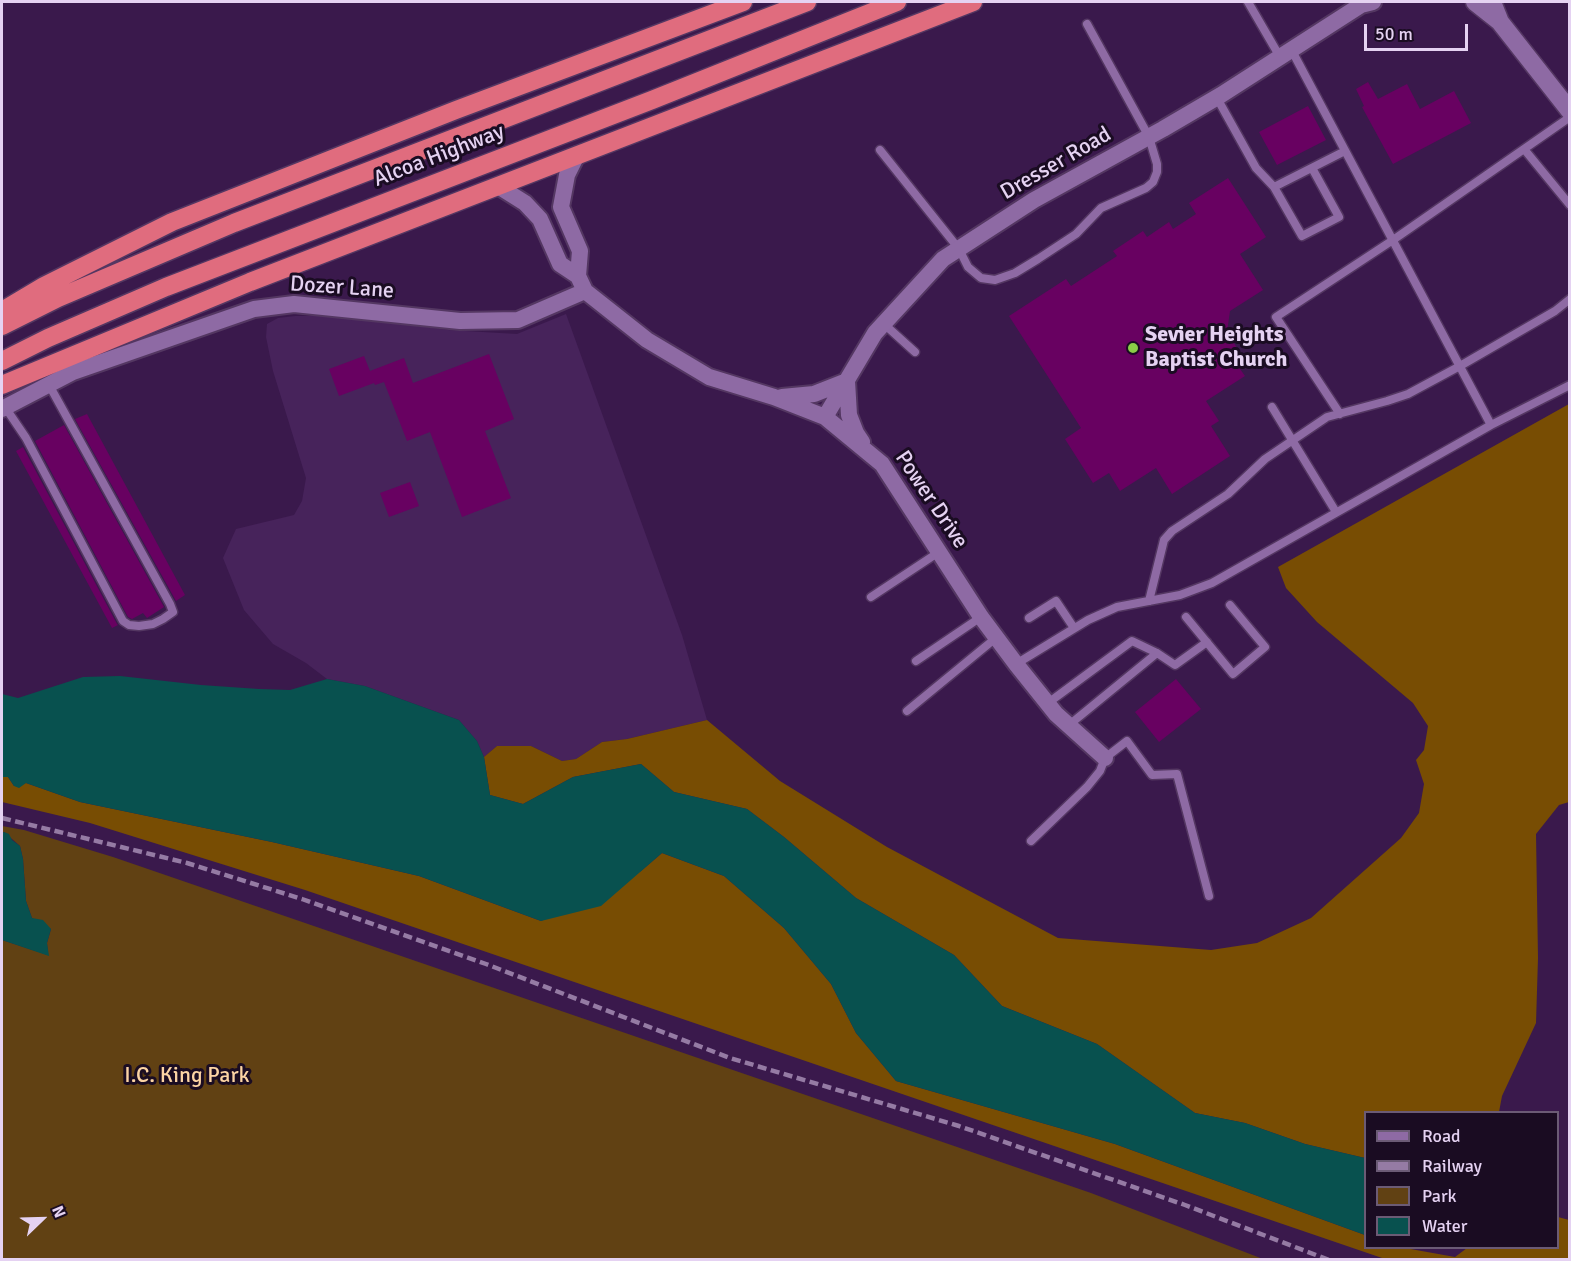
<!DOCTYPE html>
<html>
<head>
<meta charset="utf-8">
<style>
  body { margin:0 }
  #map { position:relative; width:1571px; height:1261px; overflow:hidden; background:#3a194c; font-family:Signika,sans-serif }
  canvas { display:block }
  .frame { position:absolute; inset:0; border:3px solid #e5d2f2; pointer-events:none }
  .legend { position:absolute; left:1364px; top:1111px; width:195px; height:138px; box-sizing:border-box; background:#1a0c22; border:2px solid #6b5b75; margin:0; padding:8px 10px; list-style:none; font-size:18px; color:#e5d2f2 }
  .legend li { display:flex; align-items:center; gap:12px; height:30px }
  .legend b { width:30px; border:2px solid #6b5b75 }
  .north { position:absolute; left:12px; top:1189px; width:60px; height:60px; -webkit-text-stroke:4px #1a0c22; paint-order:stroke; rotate:67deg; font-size:16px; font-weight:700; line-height:24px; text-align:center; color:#e5d2f2 }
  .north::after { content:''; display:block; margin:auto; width:21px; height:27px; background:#e5d2f2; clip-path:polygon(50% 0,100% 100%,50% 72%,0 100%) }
  .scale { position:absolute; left:1364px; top:24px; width:104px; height:27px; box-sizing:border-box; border:3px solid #e5d2f2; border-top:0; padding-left:8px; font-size:18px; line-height:21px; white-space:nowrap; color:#e5d2f2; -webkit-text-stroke:4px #1a0c22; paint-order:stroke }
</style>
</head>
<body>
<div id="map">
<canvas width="1571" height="1261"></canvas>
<div class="frame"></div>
<ul class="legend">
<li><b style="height:8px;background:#8e6aa4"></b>Road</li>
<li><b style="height:8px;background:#957ba4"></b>Railway</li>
<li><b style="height:16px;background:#614113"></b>Park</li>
<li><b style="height:16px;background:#08514f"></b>Water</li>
</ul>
<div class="north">N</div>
<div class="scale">50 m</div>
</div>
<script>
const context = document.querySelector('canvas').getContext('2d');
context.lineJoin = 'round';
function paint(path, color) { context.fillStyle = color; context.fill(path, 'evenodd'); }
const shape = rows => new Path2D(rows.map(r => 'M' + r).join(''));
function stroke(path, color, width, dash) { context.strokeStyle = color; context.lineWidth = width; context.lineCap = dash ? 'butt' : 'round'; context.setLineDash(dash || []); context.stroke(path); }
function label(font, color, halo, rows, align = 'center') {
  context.font = font + ' Signika,sans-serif'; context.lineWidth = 6; context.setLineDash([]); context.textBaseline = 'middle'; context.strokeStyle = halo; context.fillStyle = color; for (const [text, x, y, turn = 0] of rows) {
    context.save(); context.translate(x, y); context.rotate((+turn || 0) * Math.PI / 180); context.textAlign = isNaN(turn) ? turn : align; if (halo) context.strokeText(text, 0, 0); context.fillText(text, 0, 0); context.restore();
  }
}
paint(shape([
  [566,314,682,635,707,720,627,739,602,742,576,759,562,761,531,746,497,746,484,757,477,741,459,720,365,686,327,679,306,663,273,644,244,610,223,558,236,529,294,515,302,501,306,478,273,371,266,337,267,324,278,318,295,316,338,316,448,330,517,334]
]), '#47235b');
paint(shape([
  [2,826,24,830,113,857,1091,1193,1263,1259,2,1259,2,940,48,955,47,943,51,929,32,918,26,901,23,859,20,846,4,832,2,833]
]), '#614113');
paint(shape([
  [1569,404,1569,802,1559,805,1536,834,1538,958,1536,1023,1502,1096,1499,1112,1366,1112,1365,1158,1305,1144,1245,1123,1195,1113,1097,1044,1002,1006,954,955,856,898,784,837,747,809,674,792,641,764,573,777,523,804,490,795,484,757,497,746,531,746,562,761,576,759,602,742,627,739,707,720,780,781,887,847,1058,938,1211,950,1257,943,1311,918,1401,838,1419,813,1424,784,1416,760,1424,750,1428,726,1413,703,1317,622,1286,588,1278,567],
  [2,777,8,777,14,786,26,783,80,802,272,842,419,876,541,921,641,871,662,853,724,876,784,928,831,984,856,1033,896,1081,1115,1144,1365,1235,1366,1248,1405,1248,1455,1257,1467,1248,1558,1248,1558,1217,1569,1220,1569,1259,1385,1259,305,890,90,823,2,802]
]), '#784d03');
paint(shape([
  [120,676,201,685,259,689,290,690,327,679,365,686,459,720,477,741,484,757,490,795,523,804,573,777,641,764,674,792,747,809,784,837,856,898,954,955,1002,1006,1097,1044,1195,1113,1245,1123,1305,1144,1365,1158,1365,1235,1115,1144,896,1081,856,1033,831,984,784,928,724,876,662,853,601,906,541,921,419,876,272,842,80,802,26,783,19,788,14,786,8,777,2,777,2,694,18,698,83,677],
  [4,832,9,834,12,840,20,846,23,859,26,901,32,918,43,920,51,929,47,943,49,956,2,940,2,833]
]), '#08514f');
paint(shape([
  [1368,82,1378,99,1407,84,1420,109,1454,91,1471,123,1393,164,1362,107,1364,106,1356,89],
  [1308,106,1326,140,1277,165,1259,132],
  [1228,178,1266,237,1240,254,1263,290,1230,311,1227,332,1247,364,1240,369,1245,376,1206,401,1219,421,1211,426,1230,456,1172,494,1156,468,1120,491,1109,473,1093,483,1065,439,1081,428,1009,316,1066,279,1071,286,1117,256,1113,251,1143,231,1147,237,1169,222,1173,229,1196,214,1189,203],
  [489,354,514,419,485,431,511,498,462,517,430,432,407,441,384,382,375,385,374,383,339,396,329,369,364,356,370,371,404,358,413,383],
  [87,414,185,595,176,601,75,419],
  [64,425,164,607,147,618,143,613,132,619,128,617,35,441],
  [23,447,117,624,118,625,112,628,16,451],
  [410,482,419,506,389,517,380,493],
  [1176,679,1201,709,1159,742,1135,712]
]), '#680161');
const lane = shape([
  [1248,2,1280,57],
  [1291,49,1491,425],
  [1217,98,1256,168,1274,187,1302,236,1339,217,1312,168],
  [1524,149,1570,205],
  [880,150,959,249,968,267,981,278,995,280,1015,273,1038,259,1076,234,1101,208,1146,188,1153,182,1157,172,1157,164,1149,137,1087,24],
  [1274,187,1345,151],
  [884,324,915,352],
  [5,407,26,438,123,621,129,625,139,626,153,624,163,619,173,612,170,604,48,383],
  [1272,407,1336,512],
  [1340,414,1276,317,1393,240,1570,117],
  [871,597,939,552],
  [1149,601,1164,540,1172,531,1228,494,1265,459,1327,417,1387,401,1408,394,1460,366,1555,311,1570,299],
  [1186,617,1233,674,1265,647,1230,605],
  [1029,618,1056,601,1074,628],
  [916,661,981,617],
  [1016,664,1088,620,1117,607,1180,595,1212,583,1491,425,1570,385],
  [1048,703,1132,641,1157,653,1175,665,1207,642],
  [907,711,997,637],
  [1069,725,1157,653],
  [1031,841,1087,787,1100,771,1105,758,1127,741,1152,775,1177,774,1209,896]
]);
const street = shape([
  [577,155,567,175,561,207,580,251,578,276,585,291,647,340,709,377,774,397,825,417,882,464,981,617,1016,664,1056,714,1105,758],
  [498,186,525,203,540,219,560,264,578,276],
  [782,397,814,394,847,381,849,415,856,433,862,442],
  [2,409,73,372,254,309,294,304,460,321,518,320,585,291],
  [825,417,875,333,943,259,1034,200,1163,129,1221,95,1361,5,1373,2]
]);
const secondary = shape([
  [1475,2,1499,21],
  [1492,2,1500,22,1570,111]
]);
const highway = shape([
  [2,311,44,286,172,222,456,110,743,2],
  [2,326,58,298,234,223,807,2],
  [2,361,48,338,166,287,652,100,897,2],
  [2,385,250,282,973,2]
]);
stroke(lane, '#543762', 11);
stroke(street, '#543762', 20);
stroke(secondary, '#543762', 21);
stroke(highway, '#543762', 21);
stroke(lane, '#8e6aa4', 8);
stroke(street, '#8e6aa4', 16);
stroke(secondary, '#8e6aa4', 18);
stroke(highway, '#e06c7e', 18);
stroke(shape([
  [2,818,187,863,302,899,486,964,730,1058,959,1126,1185,1205,1329,1260]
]), '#957ba4', 4.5, [9, 4.5]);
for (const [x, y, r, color] of [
  [1133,348,6,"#8ace47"]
]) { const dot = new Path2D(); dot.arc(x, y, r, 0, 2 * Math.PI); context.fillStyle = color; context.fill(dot); stroke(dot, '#1a0c22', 2); }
label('22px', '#e5d2f2', '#1a0c22', [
  ["Alcoa Highway",439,156,-21],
  ["Dresser Road",1056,164,-30],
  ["Dozer Lane",342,288,4],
  ["Power Drive",931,500,56]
]);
label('bold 22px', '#e5d2f2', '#1a0c22', [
  ["Sevier Heights",1145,335],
  ["Baptist Church",1145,360]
], 'left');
label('22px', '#fcd4a4', '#1a0c22', [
  ["I.C. King Park",187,1076]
]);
</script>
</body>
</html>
